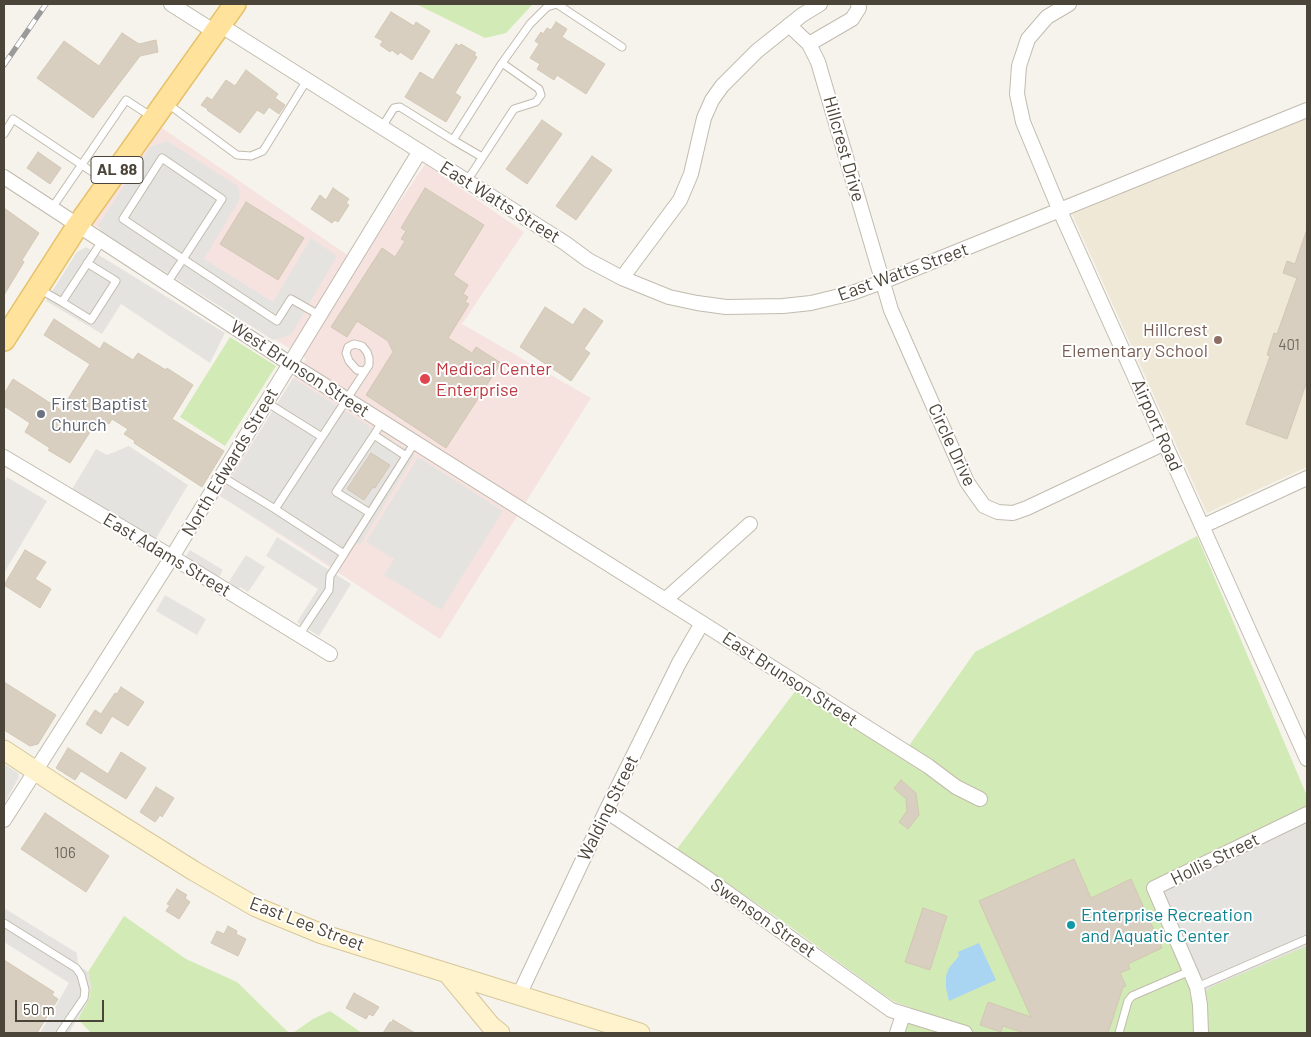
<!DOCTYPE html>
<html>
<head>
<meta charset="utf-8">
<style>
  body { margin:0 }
  #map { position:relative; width:1311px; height:1037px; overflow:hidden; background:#f6f3ec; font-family:Barlow,sans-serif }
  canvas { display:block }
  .frame { position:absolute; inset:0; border:5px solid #4b4439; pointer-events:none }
  .scale { position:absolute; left:15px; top:1000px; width:89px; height:22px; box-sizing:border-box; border:2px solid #4b4439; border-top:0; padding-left:6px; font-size:15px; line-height:18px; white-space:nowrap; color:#4b4439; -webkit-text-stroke:4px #fff; paint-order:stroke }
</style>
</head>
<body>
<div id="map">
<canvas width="1311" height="1037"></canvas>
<div class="frame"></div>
<div class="scale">50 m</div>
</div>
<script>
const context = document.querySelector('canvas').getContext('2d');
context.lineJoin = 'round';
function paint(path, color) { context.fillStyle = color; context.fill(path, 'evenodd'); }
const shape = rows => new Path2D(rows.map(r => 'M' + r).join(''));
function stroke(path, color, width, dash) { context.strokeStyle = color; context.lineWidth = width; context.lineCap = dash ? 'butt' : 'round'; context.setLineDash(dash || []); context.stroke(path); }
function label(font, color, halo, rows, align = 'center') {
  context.font = font + ' Barlow,sans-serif'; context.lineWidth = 4; context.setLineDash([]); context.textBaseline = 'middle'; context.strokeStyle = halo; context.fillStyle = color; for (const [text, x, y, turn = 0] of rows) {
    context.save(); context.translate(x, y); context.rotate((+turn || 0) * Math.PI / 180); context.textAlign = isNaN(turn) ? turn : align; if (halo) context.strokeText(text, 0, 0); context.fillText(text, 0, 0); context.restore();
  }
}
paint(shape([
  [1307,118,1307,467,1207,513,1072,214]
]), '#efe8d6');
paint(shape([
  [162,128,359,263,425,164,524,232,462,324,591,398,440,639,219,495,306,359,92,224]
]), '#f6e3e0');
paint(shape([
  [416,4,533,4,506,33,485,38],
  [230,337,276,366,225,446,180,417],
  [1197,536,1307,796,1307,1033,905,1033,912,1008,895,1002,880,992,781,920,677,849,796,690,901,757,975,652],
  [124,916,186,959,237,982,289,1033,91,1033,78,1019,89,999,91,986,88,972],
  [330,1011,362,1033,293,1033,313,1019]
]), '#d2eab5');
paint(shape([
  [167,141,238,186,240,199,204,259,273,302,311,238,337,256,291,335,273,340,102,232,98,225,150,147],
  [86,247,225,333,210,363,121,304,102,334,46,301,77,252],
  [293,378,415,455,360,545,349,539,332,566,220,496],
  [371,453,390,465,375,488,373,487,364,500,347,489],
  [129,446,188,485,155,540,71,491,96,449,107,455],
  [418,457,503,511,441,610,384,575,394,559,366,542],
  [7,477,47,501,4,573,4,483],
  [277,537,351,584,319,636,297,622,318,589,266,556],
  [190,550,223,570,218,579,184,559],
  [246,555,265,567,248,592,240,587,238,590,228,583],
  [165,595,206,619,197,635,156,611],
  [4,764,18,773,19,777,4,804],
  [1307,806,1307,946,1211,987,1206,991,1156,880],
  [4,908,77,953,78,965,88,972,91,986,89,999,69,1033,40,1033,69,983,4,942]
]), '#e5e3e0');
paint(shape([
  [979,943,996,980,949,1001,946,988,946,976,949,968,959,956,958,952]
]), '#a9d4f2');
const building = shape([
  [391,12,414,26,416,22,430,31,412,60,400,52,398,55,392,50,390,52,380,45,383,41,375,37,391,12],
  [556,22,567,29,562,37,605,64,586,94,557,75,554,80,537,69,540,64,530,58,539,44,535,41,541,32,543,34,547,28,551,30,556,22],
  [122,33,139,44,156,40,158,52,140,56,93,118,37,78,64,41,99,66,122,33],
  [456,44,459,46,461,44,476,53,474,55,477,57,455,93,461,97,446,122,405,97,420,72,433,80,456,44],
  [246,70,278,94,275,98,285,105,279,114,269,107,264,114,257,110,240,133,207,110,208,109,201,105,207,97,212,100,226,80,235,86,246,70],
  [542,120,562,134,527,184,506,169,542,120],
  [38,152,61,168,50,184,27,168,38,152],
  [592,156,612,170,576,220,556,206,592,156],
  [333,188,349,199,346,203,349,205,338,222,335,220,332,223,311,209,320,195,326,200,333,188],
  [425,188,484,225,453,275,468,285,463,294,468,297,465,302,469,304,448,338,472,353,476,347,501,363,446,448,366,395,393,352,388,341,357,321,347,337,331,327,382,248,395,257,405,241,401,239,406,231,401,228,425,188],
  [246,202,304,238,278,280,220,244,246,202],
  [4,208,39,233,22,260,24,262,4,295,4,208],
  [1306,232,1307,232,1307,381,1287,439,1246,424,1270,356,1267,355,1274,333,1277,334,1297,278,1283,273,1287,261,1295,264,1306,232],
  [545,307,573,325,584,308,603,321,584,349,590,353,571,381,520,347,545,307],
  [54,319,100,349,104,342,133,360,138,353,166,370,167,368,193,385,172,419,224,451,202,487,134,443,135,441,124,434,128,429,112,419,109,424,99,418,70,463,48,450,50,448,25,432,30,423,4,406,4,394,13,379,61,410,90,364,44,335,54,319],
  [371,453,390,465,375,488,373,487,364,500,347,489,371,453],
  [25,550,46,562,35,579,51,589,40,608,4,585,25,550],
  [4,682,56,715,38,744,30,746,4,730,4,682],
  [121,687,144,702,128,726,112,716,101,734,86,724,95,710,101,714,115,693,117,694,121,687],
  [68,748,108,774,121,752,146,768,126,799,81,771,75,780,56,768,68,748],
  [901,780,916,793,919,815,908,829,899,822,907,811,906,799,894,788,901,780],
  [156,787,174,798,162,817,160,815,155,822,140,812,156,787],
  [45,813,109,856,86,892,21,849,45,813],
  [1074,859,1091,898,1131,879,1162,948,1128,964,1130,969,1120,973,1126,986,1123,987,1108,1033,1024,1033,1003,1026,1001,1032,980,1025,988,1002,1031,1017,979,901,1074,859],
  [177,889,187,895,185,898,190,902,179,919,166,911,170,905,167,904,177,889],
  [923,908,947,916,930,970,905,962,923,908],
  [228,926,237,931,236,934,246,939,238,956,211,943,217,931,224,934,228,926],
  [4,960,54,992,52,995,58,999,37,1033,4,1033,4,960],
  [354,993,379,1007,373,1016,369,1014,366,1019,346,1008,354,993],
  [393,1020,415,1033,383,1033,390,1022,391,1023,393,1020]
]);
paint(building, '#d8cfc1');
stroke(building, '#d3c7b4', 1);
const lane = shape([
  [168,104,237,155,251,156,263,151,307,80],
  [382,127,394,108,400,107,453,140],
  [4,134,13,119,106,181],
  [482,157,453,140,502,63,530,24,547,7,557,4,622,47],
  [467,181,514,109,536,102,541,95,539,89,502,63],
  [52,208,126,100,152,117],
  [167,283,183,259,222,199,162,158,123,219,183,259,277,321,291,299,319,315],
  [39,289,62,302,102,241],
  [62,302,91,320,116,281,87,263],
  [266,402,322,437],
  [382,422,374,435,406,456],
  [221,476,275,509,369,365,369,358,367,352,362,346,354,344,348,347,346,353,349,361,357,370,364,371],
  [275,509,344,554,330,576,329,590,299,635],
  [370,513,336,492,374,435],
  [344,554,415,442],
  [4,923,76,968,81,975,85,990,84,998,60,1033],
  [1197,987,1307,939],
  [1119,1033,1128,1001,1132,996,1190,971]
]);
const street = shape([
  [171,4,215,32],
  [1069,4,1047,17,1028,39,1019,66,1017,94,1023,122,1060,211,1307,759],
  [220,25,565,243,588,260,622,278,669,297,697,303,726,307,783,306,811,303,852,293,882,282,1307,110],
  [789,25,809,44,818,62,891,310,967,482,984,506,998,512,1013,513,1027,508,1165,443],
  [809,44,852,19,859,8,858,4],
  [4,177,289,363,702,623,928,766,956,787,980,799],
  [622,278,680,200,691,174,704,118,712,100,722,86,757,51,802,15,820,4],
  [4,457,172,557,330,654],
  [1203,526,1307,478],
  [665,600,750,524],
  [606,811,704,876,891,1010,965,1033],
  [4,820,172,557,420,151],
  [519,995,606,811,679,663,702,623],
  [897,1033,903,1015],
  [1201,1033,1200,1005,1197,987,1154,888,1307,814]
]);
const secondary = shape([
  [4,750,60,787,194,871,256,907,322,934,640,1033],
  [448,974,491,1026,500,1033]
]);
const primary = shape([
  [4,340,78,225,235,4]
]);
stroke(lane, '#c2bbae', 9);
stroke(street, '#c2bbae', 16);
stroke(secondary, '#d6c79b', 21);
stroke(primary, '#e6c16a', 24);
stroke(lane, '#fff', 7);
stroke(street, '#fff', 14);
stroke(secondary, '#fff3cd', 19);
stroke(primary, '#ffe39c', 21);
const rail = shape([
  [4,65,46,4]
]);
stroke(rail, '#9a9a9a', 5.5);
stroke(rail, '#fff', 4, [11]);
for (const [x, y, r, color] of [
  [1218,340,5,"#8d6e63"],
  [425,379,6,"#e0444e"],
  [41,414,5,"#6b7280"],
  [1071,925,5,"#0f9aa8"]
]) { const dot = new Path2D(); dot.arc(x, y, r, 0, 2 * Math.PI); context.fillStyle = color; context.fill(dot); stroke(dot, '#fff', 2); }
label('15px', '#6e675b', null, [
  ["401",1289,345],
  ["106",65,853]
]);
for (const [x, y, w] of [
  [117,170,52]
]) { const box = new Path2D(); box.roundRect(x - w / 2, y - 13.5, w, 27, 4); context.fillStyle = '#fff'; context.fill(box); stroke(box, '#4b4439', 1); }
label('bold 16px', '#4b4439', null, [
  ["AL 88",117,170]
]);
label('18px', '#4b4439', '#fff', [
  ["Hillcrest Drive",844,149,74],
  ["East Watts Street",500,202,32],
  ["East Watts Street",903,272,-20],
  ["West Brunson Street",300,369,33],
  ["Airport Road",1157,425,66],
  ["Circle Drive",952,445,65],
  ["North Edwards Street",230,462,-59],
  ["East Adams Street",167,555,31],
  ["East Brunson Street",790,679,33],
  ["Walding Street",608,808,-64],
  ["Hollis Street",1215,859,-26],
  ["Swenson Street",763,918,35],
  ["East Lee Street",307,924,21]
]);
label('18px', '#785e54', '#fff', [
  ["Hillcrest",1208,330],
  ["Elementary School",1208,351]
], 'right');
label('18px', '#be3a42', '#fff', [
  ["Medical Center",436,369],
  ["Enterprise",436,390]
], 'left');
label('18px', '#5b616d', '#fff', [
  ["First Baptist",51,404],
  ["Church",51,425]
], 'left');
label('18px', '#0d838f', '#fff', [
  ["Enterprise Recreation",1081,915],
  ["and Aquatic Center",1081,936]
], 'left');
</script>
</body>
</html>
